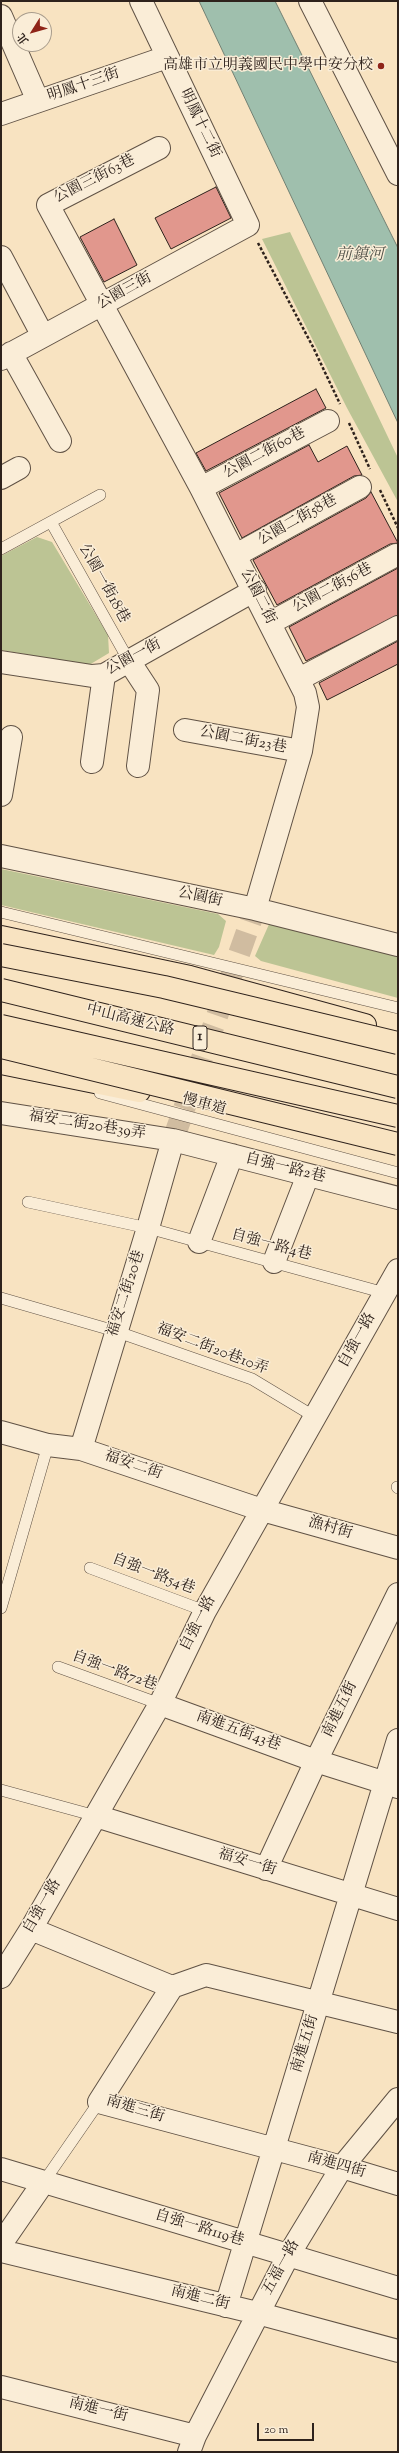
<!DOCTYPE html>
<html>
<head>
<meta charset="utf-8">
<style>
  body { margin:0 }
  #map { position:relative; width:399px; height:2453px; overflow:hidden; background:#f8e3c1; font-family:"Sorts Mill Goudy","Noto Serif TC",serif }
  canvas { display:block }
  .frame { position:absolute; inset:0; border:2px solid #2e221c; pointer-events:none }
  .north { position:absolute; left:12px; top:12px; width:40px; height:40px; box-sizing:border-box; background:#faedd7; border:1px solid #a89c8c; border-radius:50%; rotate:233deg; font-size:11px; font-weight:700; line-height:16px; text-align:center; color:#2e221c }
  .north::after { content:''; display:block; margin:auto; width:14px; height:18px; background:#8f2418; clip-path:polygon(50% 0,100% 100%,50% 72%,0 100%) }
  .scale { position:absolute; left:257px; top:2423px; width:57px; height:18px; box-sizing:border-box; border:2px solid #2e221c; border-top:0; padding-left:5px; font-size:12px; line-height:14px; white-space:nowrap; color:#2e221c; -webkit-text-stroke:3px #faedd7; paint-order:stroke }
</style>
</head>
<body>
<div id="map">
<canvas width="399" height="2453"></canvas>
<div class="frame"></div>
<div class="north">北</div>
<div class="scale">20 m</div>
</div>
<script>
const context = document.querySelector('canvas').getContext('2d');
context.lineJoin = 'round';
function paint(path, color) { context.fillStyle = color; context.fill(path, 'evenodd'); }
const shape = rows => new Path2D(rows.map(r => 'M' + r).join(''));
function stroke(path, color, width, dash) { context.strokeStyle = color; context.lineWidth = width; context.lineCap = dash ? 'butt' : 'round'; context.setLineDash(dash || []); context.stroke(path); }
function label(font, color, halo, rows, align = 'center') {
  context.font = font + ' "Sorts Mill Goudy","Noto Serif TC",serif'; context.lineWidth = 3; context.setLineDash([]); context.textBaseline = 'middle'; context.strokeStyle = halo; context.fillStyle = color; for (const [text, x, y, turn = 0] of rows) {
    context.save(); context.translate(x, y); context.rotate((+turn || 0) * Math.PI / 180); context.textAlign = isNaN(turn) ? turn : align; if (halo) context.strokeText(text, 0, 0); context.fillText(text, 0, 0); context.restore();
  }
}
paint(shape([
  [290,232,398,458,398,502,347,408,262,239],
  [37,537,52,542,108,635,109,653,89,665,1,650,1,556],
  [1,869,218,914,226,921,219,947,214,955,1,905],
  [270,922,398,948,398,998,261,961,255,956]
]), '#bcc494');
const water = shape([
  [199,1,275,1,398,248,398,423,199,1]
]);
paint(water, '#9fbfad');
stroke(water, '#728073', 1);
const building = shape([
  [216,187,231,218,171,249,155,218,216,187],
  [114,219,137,265,104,282,80,237,114,219],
  [316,389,326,408,206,471,196,453,316,389],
  [309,445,318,462,347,446,362,475,354,476,242,538,219,493,309,445],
  [371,492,398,543,390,544,277,605,253,560,366,498,371,492],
  [398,568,398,615,306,661,289,627,398,568],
  [398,641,398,664,327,700,319,683,398,641]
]);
paint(building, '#e1978d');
stroke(building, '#2e221c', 1);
stroke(shape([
  [173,1140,255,909]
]), '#d0bca0', 22, [22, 11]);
const lane = shape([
  [51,522,129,661],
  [1,549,100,495],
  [1,912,398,1008],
  [100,1093,398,1173],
  [28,1202,148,1228,385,1293],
  [1,1298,115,1331,252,1379,315,1417],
  [397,1487,398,1488],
  [90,1568,205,1611],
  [1,1608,48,1445],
  [58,1667,160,1704],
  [1,1790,96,1816],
  [43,2183,99,2102]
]);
const street = shape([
  [310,1,398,174],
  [1,16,38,101],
  [1,114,167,57],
  [159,148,48,205,201,488,305,693,308,707,301,751,255,909],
  [1,257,43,336],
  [11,353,60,441],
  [1,359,248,225,141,1],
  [1,478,19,468],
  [201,488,328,421],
  [236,555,360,487],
  [270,623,396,555],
  [129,661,148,690,138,766],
  [1,662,92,676,104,675,255,590],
  [299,679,398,627],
  [185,730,301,751],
  [92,762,104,675],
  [1,795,11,737],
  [1,856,255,909,398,945],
  [1,1113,173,1140,398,1198],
  [199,1242,232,1155],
  [274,1262,308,1175],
  [1,1432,48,1445,81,1449,262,1510,398,1548],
  [81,1449,148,1228,173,1140],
  [160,1704,316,1761,398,1787],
  [96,1816,398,1909],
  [266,1869,316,1761,398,1594],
  [31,1929,172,1987],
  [1,1977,31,1929,160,1704,205,1611,398,1270],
  [398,2022,206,1975,172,1987,99,2102,342,2167,398,2184],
  [1,2169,398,2288],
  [1,2244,43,2183],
  [1,2251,257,2313,398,2351],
  [226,2306,398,1740],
  [1,2387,195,2436],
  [189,2452,195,2436,288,2256,342,2167,398,2099]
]);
const highway = shape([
  [1,937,190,977,365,1025],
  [1,1063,139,1091]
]);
stroke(lane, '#605245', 12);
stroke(street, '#605245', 24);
stroke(highway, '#2e221c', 24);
stroke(shape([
  [258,243,313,347,340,404],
  [349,423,370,469],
  [380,490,398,528]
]), '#2e221c', 2.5, [3, 2]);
stroke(lane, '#faedd7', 11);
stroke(street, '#faedd7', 22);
stroke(highway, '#f8e3c1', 22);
const highwayBridge = shape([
  [1,955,164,987,398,1043],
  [1,990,398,1087],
  [1,1026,398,1116],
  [1,1047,398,1144]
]);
stroke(highwayBridge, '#2e221c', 24, []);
stroke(highwayBridge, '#f8e3c1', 22);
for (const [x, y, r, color] of [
  [381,66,4,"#8f2418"]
]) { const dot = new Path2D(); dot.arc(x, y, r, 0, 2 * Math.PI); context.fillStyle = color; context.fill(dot); stroke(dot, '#faedd7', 1.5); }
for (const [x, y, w] of [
  [200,1038,14]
]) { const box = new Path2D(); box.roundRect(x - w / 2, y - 12, w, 24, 3); context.fillStyle = '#faedd7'; context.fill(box); stroke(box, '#2e221c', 1); }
label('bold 14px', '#2e221c', null, [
  ["1",200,1038]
]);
label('15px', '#2e221c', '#faedd7', [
  ["高雄市立明義國民中學中安分校",373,66]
], 'right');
label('15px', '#2e221c', '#faedd7', [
  ["明鳳十三街",84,86,-19],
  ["明鳳十二街",199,124,64],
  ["公園三街63巷",95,180,-27],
  ["公園三街",125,292,-29],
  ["公園二街60巷",265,454,-28],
  ["公園二街58巷",298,521,-29],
  ["公園一街18巷",103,584,61],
  ["公園二街56巷",333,589,-28],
  ["公園二街",257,597,63],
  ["公園一街",134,658,-28],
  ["公園二街23巷",243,741,11],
  ["公園街",200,898,12],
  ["中山高速公路",130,1021,14],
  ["慢車道",204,1106,15],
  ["福安二街20巷39弄",87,1126,9],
  ["自強一路2巷",285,1169,14],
  ["自強一路4巷",271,1246,15],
  ["福安二街20巷",127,1294,-72],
  ["自強一路",358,1341,-61],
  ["福安二街20巷10弄",212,1350,21],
  ["福安二街",133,1466,19],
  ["漁村街",330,1529,16],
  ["自強一路54巷",153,1575,21],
  ["自強一路",199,1624,-63],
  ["自強一路72巷",114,1672,20],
  ["南進五街",341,1710,-64],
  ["南進五街43巷",238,1732,20],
  ["福安一街",247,1863,17],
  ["自強一路",43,1907,-60],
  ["南進五街",306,2044,-73],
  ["南進三街",135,2110,17],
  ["南進四街",336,2166,16],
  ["自強一路119巷",199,2229,17],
  ["五福一路",282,2268,-61],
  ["南進二街",200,2299,14],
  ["南進一街",98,2411,14]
]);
label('italic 16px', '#505148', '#faedd7', [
  ["前鎮河",360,256]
]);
</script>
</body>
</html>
